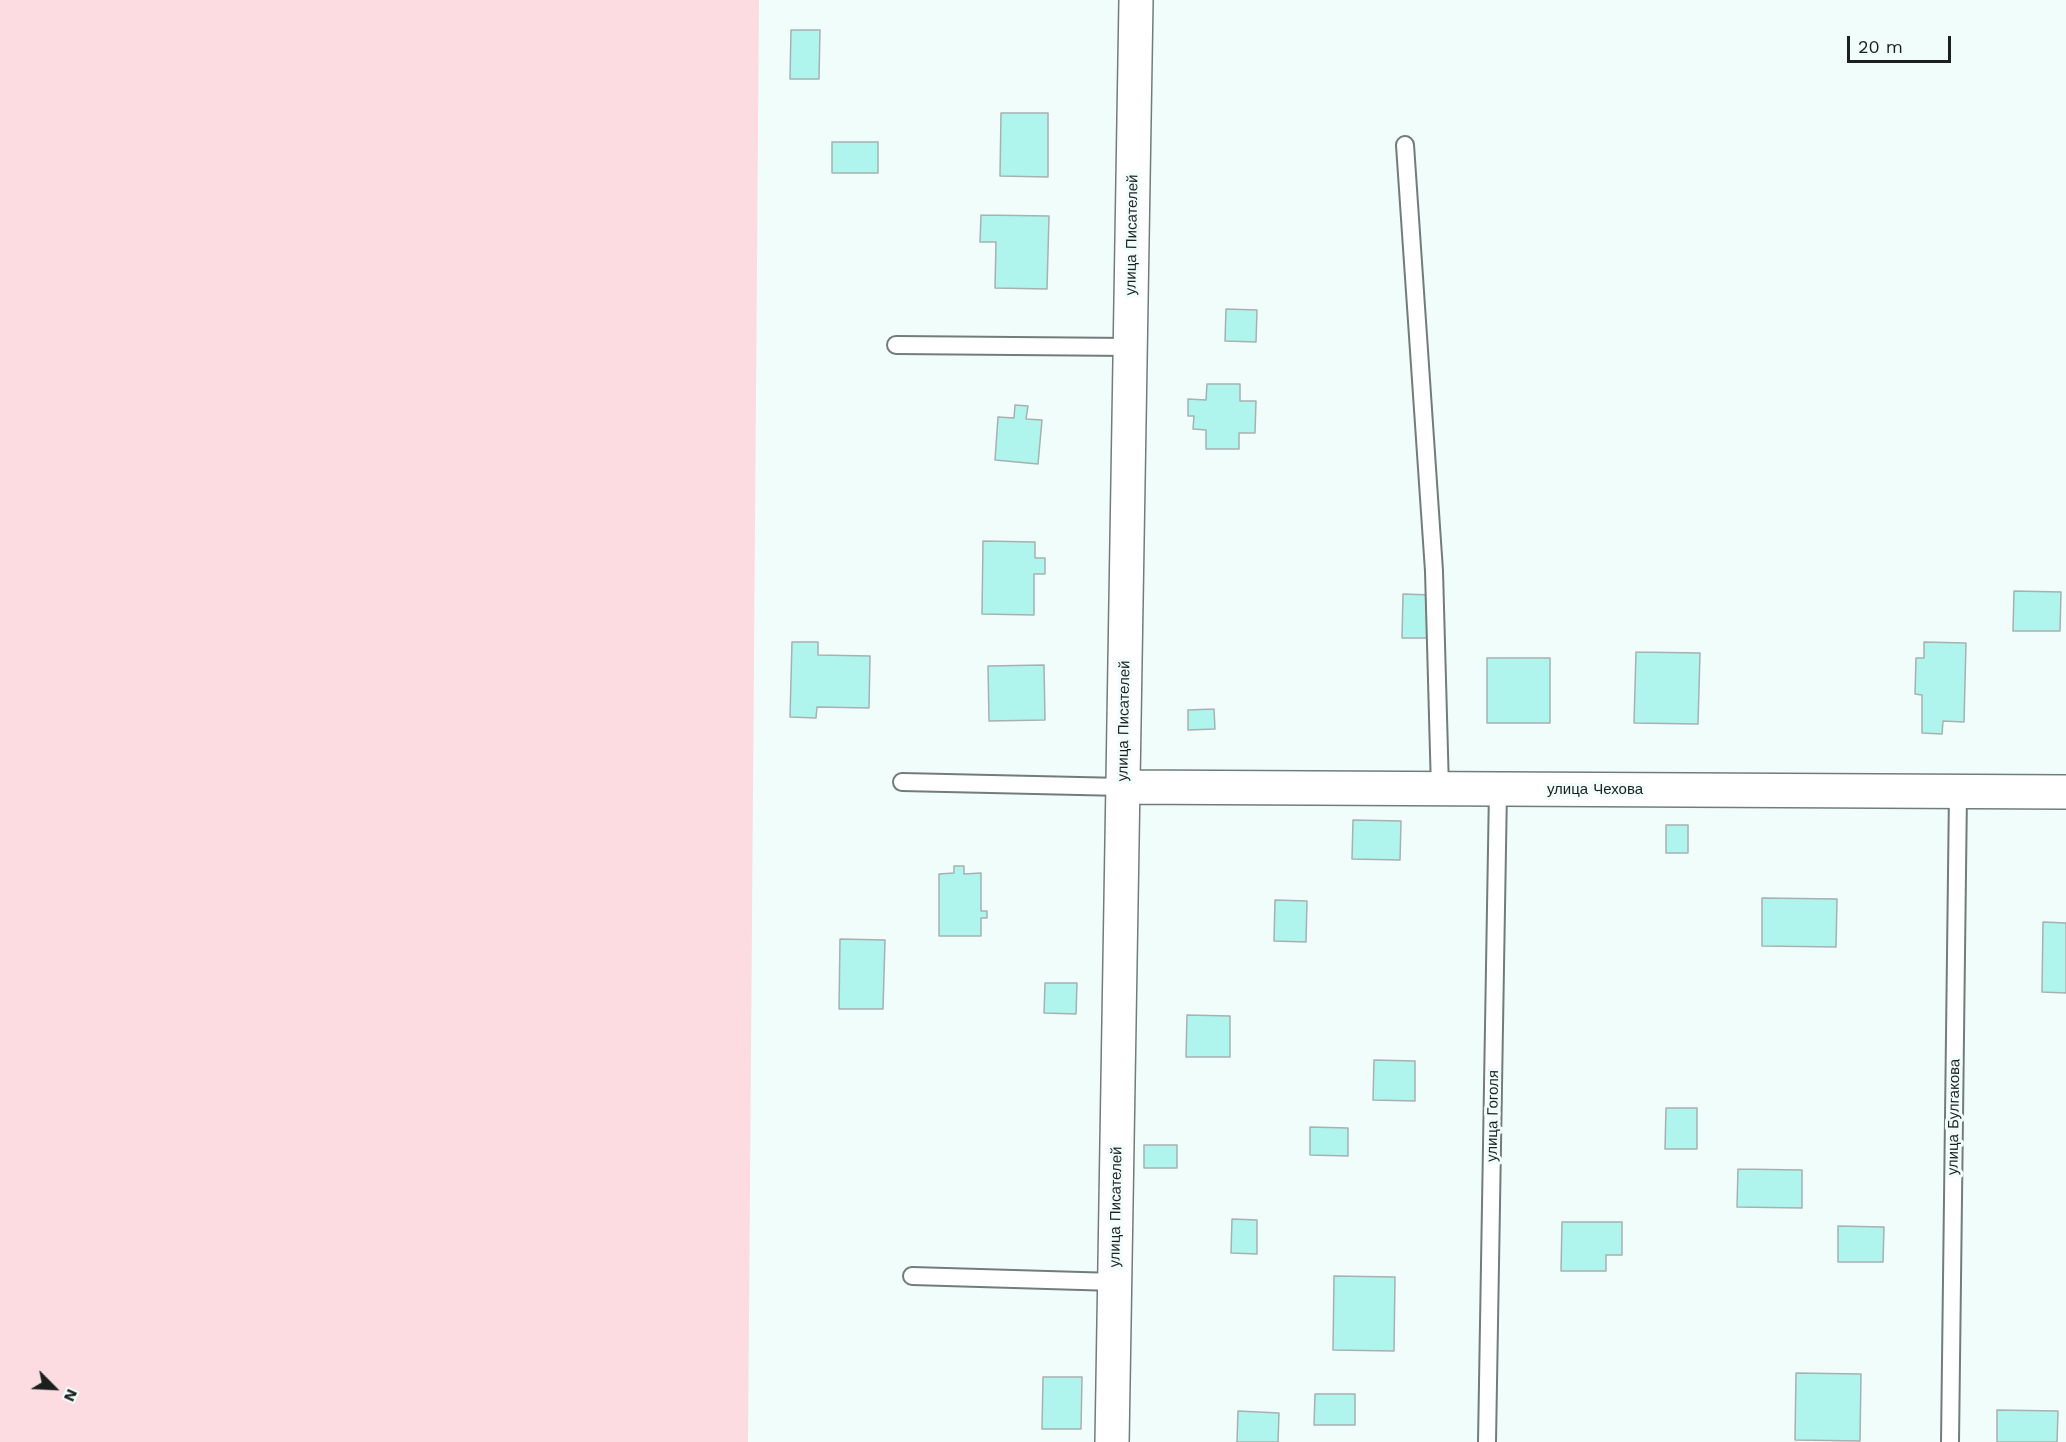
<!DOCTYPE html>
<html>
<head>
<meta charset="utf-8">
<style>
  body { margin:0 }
  #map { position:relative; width:2066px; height:1442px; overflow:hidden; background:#f1fdfb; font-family:"Work Sans",sans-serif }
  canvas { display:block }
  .north { position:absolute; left:24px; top:1358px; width:60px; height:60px; -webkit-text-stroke:4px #f1fdfb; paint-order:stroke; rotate:114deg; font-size:16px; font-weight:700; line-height:24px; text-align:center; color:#1b1f1e }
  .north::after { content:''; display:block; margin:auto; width:21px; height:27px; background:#1b1f1e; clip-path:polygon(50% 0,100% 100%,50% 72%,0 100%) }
  .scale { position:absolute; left:1847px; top:36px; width:104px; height:27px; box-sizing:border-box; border:3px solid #1b1f1e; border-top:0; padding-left:8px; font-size:18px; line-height:21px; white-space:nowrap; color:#1b1f1e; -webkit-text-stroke:4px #f1fdfb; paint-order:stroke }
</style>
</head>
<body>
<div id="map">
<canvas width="2066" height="1442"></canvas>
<div class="north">N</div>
<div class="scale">20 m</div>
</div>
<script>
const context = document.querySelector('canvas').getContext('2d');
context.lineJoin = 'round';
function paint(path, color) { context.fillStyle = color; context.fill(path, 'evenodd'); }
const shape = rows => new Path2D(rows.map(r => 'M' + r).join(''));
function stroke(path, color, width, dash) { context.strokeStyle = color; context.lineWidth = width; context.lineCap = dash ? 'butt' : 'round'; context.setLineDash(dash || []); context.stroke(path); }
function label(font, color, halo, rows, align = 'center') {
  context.font = font + ' "Work Sans",sans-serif'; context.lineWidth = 6; context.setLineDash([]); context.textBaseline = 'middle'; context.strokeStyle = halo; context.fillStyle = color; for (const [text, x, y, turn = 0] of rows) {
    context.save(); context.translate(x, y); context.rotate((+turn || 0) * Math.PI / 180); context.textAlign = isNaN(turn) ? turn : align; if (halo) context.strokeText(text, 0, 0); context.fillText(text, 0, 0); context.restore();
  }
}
paint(shape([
  [0,0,759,0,748,1442,0,1442]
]), '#fcdbe1');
const building = shape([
  [791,30,820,30,819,79,790,79,791,30],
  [1001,113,1048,113,1048,177,1000,176,1001,113],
  [832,142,878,142,878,173,832,173,832,142],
  [981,215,1049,216,1047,289,995,288,996,242,980,242,981,215],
  [1226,309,1257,310,1256,342,1225,341,1226,309],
  [1207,384,1240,384,1240,401,1256,401,1255,433,1239,433,1239,449,1206,449,1206,430,1193,429,1194,416,1188,416,1188,399,1206,400,1207,384],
  [1015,405,1028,406,1026,419,1042,420,1038,464,995,460,998,417,1014,418,1015,405],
  [983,541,1035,542,1035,558,1045,558,1045,574,1034,574,1034,615,982,614,983,541],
  [2014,591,2061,592,2060,631,2013,631,2014,591],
  [1403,594,1432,595,1431,638,1402,638,1403,594],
  [792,642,818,642,818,655,870,656,869,708,817,707,816,718,790,717,792,642],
  [1924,642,1966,643,1964,722,1943,721,1942,734,1922,733,1922,695,1915,694,1916,658,1924,658,1924,642],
  [1636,652,1700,653,1698,724,1634,723,1636,652],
  [1487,658,1550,658,1550,723,1487,723,1487,658],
  [1044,665,1045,720,989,721,988,666,1044,665],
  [1214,709,1215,729,1188,730,1188,710,1214,709],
  [1353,820,1401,821,1400,860,1352,859,1353,820],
  [1666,825,1688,825,1688,853,1666,853,1666,825],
  [954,866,964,866,964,874,981,873,981,911,987,911,987,918,981,918,981,936,939,936,939,874,954,873,954,866],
  [1762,898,1837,899,1836,947,1762,946,1762,898],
  [1275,900,1307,901,1306,942,1274,941,1275,900],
  [2043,922,2066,923,2066,993,2042,992,2043,922],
  [840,939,885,940,883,1009,839,1009,840,939],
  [1045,983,1077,983,1076,1014,1044,1013,1045,983],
  [1187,1015,1230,1016,1230,1057,1186,1057,1187,1015],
  [1374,1060,1415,1061,1415,1101,1373,1100,1374,1060],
  [1666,1108,1697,1108,1697,1149,1665,1149,1666,1108],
  [1310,1127,1348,1128,1348,1156,1310,1155,1310,1127],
  [1144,1145,1177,1145,1177,1168,1144,1168,1144,1145],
  [1738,1169,1802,1170,1802,1208,1737,1207,1738,1169],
  [1232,1219,1257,1220,1257,1254,1231,1253,1232,1219],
  [1562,1222,1622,1222,1622,1255,1606,1255,1606,1271,1561,1271,1562,1222],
  [1838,1226,1884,1227,1883,1262,1838,1262,1838,1226],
  [1334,1276,1395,1277,1394,1351,1333,1350,1334,1276],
  [1796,1373,1861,1374,1860,1441,1795,1440,1796,1373],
  [1043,1377,1082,1377,1081,1429,1042,1429,1043,1377],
  [1315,1394,1355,1394,1355,1425,1314,1425,1315,1394],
  [1997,1410,2058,1411,2057,1442,1997,1442,1997,1410],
  [1238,1411,1279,1413,1278,1442,1237,1442,1238,1411]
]);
paint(building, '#aff5ee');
stroke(building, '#a7b1b0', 1.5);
const lane = shape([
  [1405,145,1434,571,1440,789],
  [896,345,1131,347],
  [902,782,1123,787],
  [912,1276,1115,1282],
  [1487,1442,1498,789],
  [1950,1442,1958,792]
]);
const street = shape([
  [1123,787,2066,792],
  [1112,1442,1136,0]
]);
stroke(lane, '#727c7b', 20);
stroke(street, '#727c7b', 36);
stroke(lane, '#fff', 16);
stroke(street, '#fff', 33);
label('15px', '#1b1f1e', '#f1fdfb', [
  ["улица Писателей",1132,235,-89],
  ["улица Писателей",1124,721,-89],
  ["улица Чехова",1595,790],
  ["улица Гоголя",1493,1116,-89],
  ["улица Булгакова",1954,1117,-89],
  ["улица Писателей",1116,1207,-89]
]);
</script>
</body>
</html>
